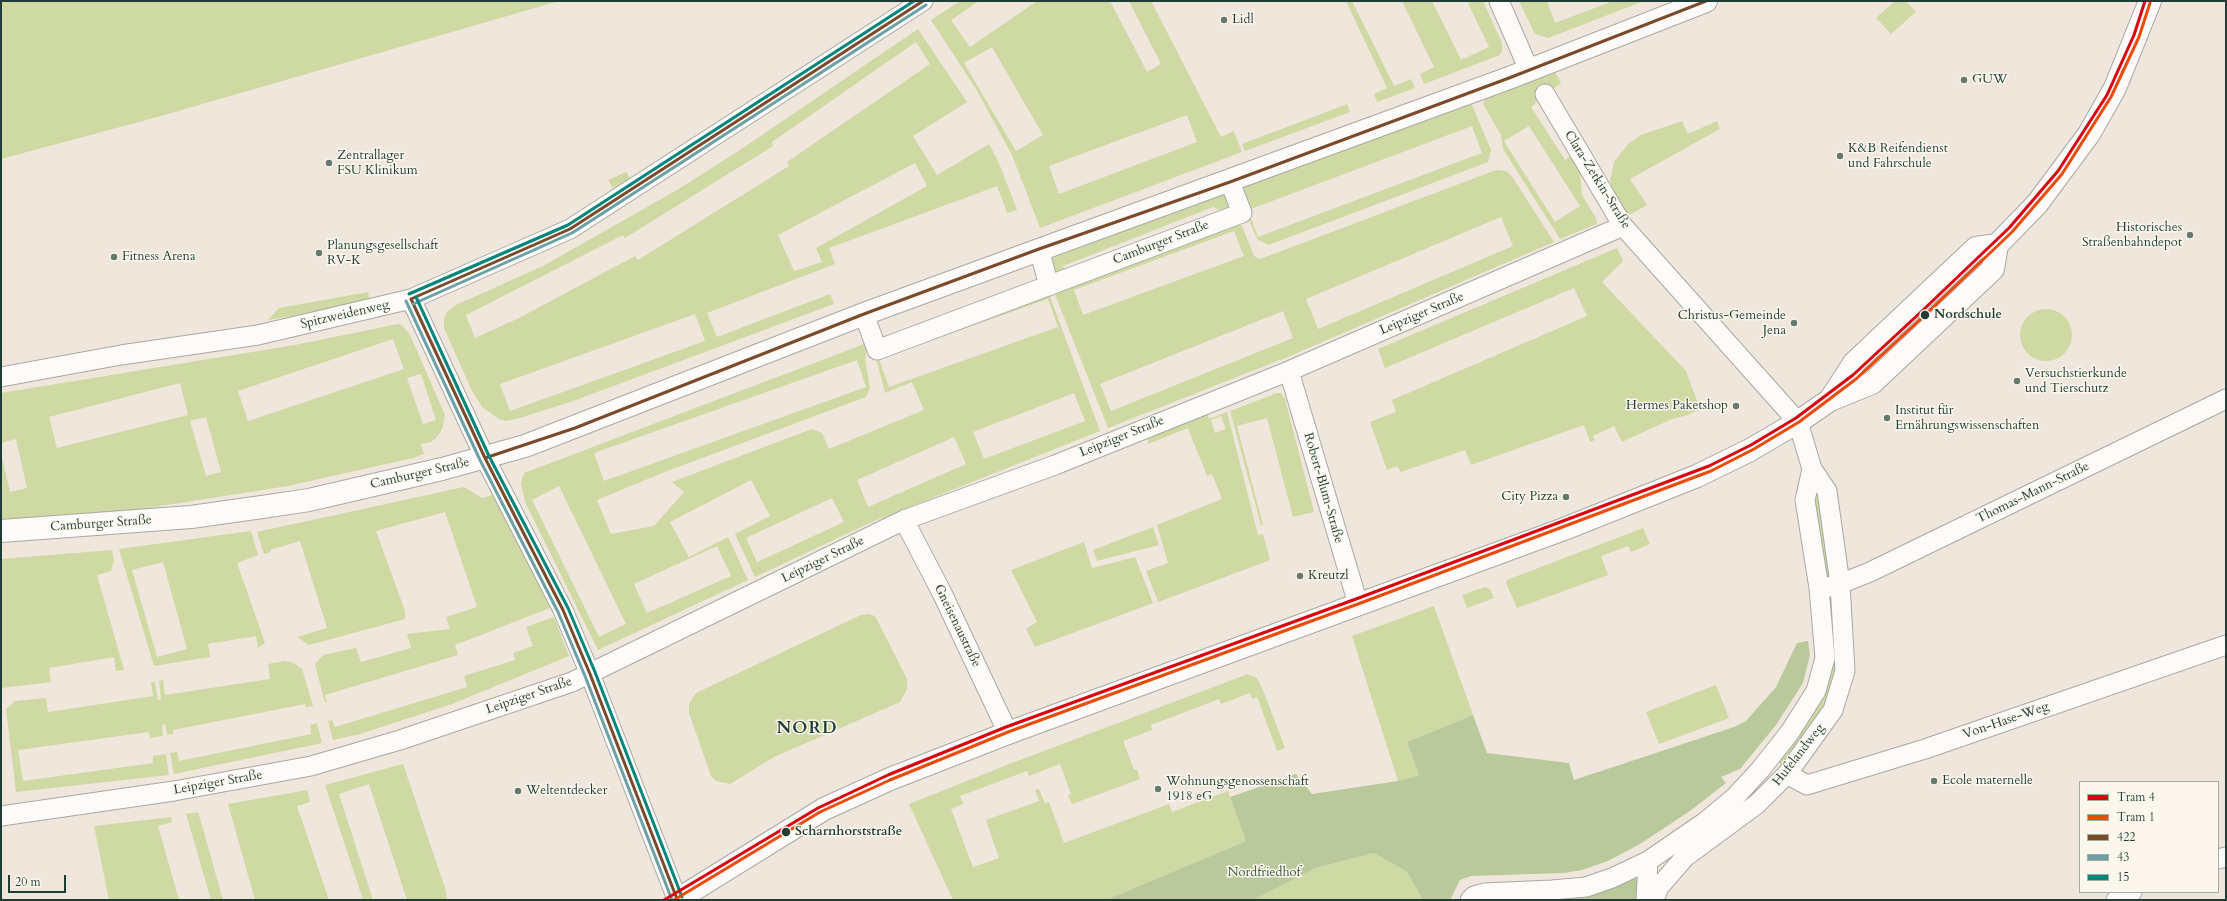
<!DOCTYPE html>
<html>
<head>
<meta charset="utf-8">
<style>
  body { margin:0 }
  #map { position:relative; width:2227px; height:901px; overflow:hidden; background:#efe7dc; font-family:Cardo,serif }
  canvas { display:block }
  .frame { position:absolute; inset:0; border:2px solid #1f3d34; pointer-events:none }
  .legend { position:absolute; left:2079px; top:781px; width:140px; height:112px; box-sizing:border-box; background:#fbf7ec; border:1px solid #a3ada2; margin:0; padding:5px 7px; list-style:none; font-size:12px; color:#1f3d34 }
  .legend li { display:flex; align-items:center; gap:8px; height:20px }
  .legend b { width:20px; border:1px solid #a3ada2 }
  .scale { position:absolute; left:8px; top:875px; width:58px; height:18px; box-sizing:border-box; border:2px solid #1f3d34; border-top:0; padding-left:5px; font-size:12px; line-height:14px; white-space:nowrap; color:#1f3d34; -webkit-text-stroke:3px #fbf7ec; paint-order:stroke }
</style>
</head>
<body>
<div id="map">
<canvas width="2227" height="901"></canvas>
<div class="frame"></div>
<ul class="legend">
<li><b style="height:5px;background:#da020e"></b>Tram 4</li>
<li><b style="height:5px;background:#e94c0a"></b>Tram 1</li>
<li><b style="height:5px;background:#7a4b2a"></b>422</li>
<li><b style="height:5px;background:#6ba0a5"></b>43</li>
<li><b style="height:5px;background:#00867a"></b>15</li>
</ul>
<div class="scale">20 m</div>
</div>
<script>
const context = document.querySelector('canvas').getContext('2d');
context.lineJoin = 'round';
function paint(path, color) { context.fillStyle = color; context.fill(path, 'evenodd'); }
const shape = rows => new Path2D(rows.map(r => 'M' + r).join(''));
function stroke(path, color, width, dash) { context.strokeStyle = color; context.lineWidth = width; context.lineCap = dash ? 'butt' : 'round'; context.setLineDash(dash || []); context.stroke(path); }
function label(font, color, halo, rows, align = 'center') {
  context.font = font + ' Cardo,serif'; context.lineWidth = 3; context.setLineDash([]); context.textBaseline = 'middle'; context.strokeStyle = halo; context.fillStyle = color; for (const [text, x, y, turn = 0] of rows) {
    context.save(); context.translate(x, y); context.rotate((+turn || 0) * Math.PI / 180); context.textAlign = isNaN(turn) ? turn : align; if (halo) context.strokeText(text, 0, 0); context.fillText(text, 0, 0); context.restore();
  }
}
paint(shape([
  [1,1,559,1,161,116,1,159],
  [960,1,979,1,951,20,970,47,1037,1,1110,1,1147,72,1161,64,1129,1,1151,1,1221,137,1234,131,1242,152,1040,228,1012,155,976,89,931,20],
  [992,47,1043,135,1016,151,964,63],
  [1187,115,1197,142,1059,194,1049,166],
  [1346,1,1352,1,1394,86,1411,79,1415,88,1377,102,1374,94,1387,88],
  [1402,1,1432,1,1461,60,1489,47,1467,1,1483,1,1502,43,1502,51,1500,55,1424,84,1420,74,1434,67],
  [1519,1,1547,1,1555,23,1613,1,1644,1,1548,38,1535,34],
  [1895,1,1906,1,1916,12,1891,34,1876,18],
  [918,29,967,102,913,136,937,175,989,144,999,163,1017,210,1007,213,997,186,984,191,829,248,835,264,707,313,717,337,830,294,834,304,573,401,520,418,506,421,499,419,482,407,471,389,444,328,444,319,447,312,456,305,543,266,677,190,740,150],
  [916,42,930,64,787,162,789,166,638,260,635,256,519,318,475,338,466,315,623,235,625,238,773,146,772,142],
  [915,163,927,186,816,248,822,262,794,271,778,235],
  [695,314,705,341,510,411,500,384],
  [1554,70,1561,83,1531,107,1565,160,1574,153,1579,162,1582,195,1596,218,1597,224,1560,239,1503,149,1501,135,1483,104,1486,95],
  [1529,126,1580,206,1555,222,1504,141],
  [1466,103,1472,105,1475,112,1491,150,1488,162,1274,243,1268,245,1257,239,1238,194,1241,187],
  [1472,126,1482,153,1258,237,1248,210],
  [1347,104,1350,112,1245,151,1242,144],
  [1682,121,1688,134,1717,121,1720,129,1630,179,1647,205,1624,218,1614,199,1610,181,1614,162,1628,144,1641,135],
  [1496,170,1506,171,1511,175,1554,242,1290,356,1108,428,1054,292,1237,224,1242,226,1254,256,1260,259],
  [1501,217,1513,246,1318,329,1306,299],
  [1234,231,1244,256,1083,315,1074,290],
  [1283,311,1293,338,1111,411,1100,384],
  [626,172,633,183,616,194,608,180],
  [1222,194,1231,200,1230,215,1213,207,1063,266,1067,277,1056,276,1051,264,1053,258],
  [1617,248,1623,261,1602,282,1686,371,1700,409,1688,415,1672,419,1622,442,1614,426,1593,436,1595,440,1590,442,1584,425,1471,465,1465,450,1401,472,1397,466,1387,470,1370,422,1396,412,1392,400,1587,316,1574,288,1385,368,1378,349],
  [368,292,370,303,268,320,279,308],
  [1049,294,1100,431,872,522,755,577,735,534,770,516,751,480,670,522,689,557,728,537,748,580,598,650,525,502,521,483,524,473,867,343,865,359,870,388,866,397,667,471,597,500,611,534,654,526,684,492,672,482,812,429,822,433,829,449,924,410,912,382,885,393,877,362,878,359],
  [1048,299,1058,327,889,387,879,359],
  [857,360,866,387,604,481,594,453],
  [1074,393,1085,421,984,459,973,432],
  [954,437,966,464,868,507,857,480],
  [559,486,626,624,599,637,532,500],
  [832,498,844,522,757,562,746,538],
  [717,546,731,576,647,613,634,584],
  '2020 335a26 26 0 1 1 52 0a26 26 0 1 1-52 0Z',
  [398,324,403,326,410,335,445,415,442,429,437,437,431,442,421,444,424,454,413,458,288,486,135,510,1,520,1,453,10,492,27,488,16,439,1,443,1,393,295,345],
  [393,339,404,369,248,421,238,391],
  [421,374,436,420,423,424,407,378],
  [180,383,188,415,57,448,49,417],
  [206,417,221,472,206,476,190,421],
  [1277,393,1281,393,1285,399,1314,512,1293,517,1267,418,1237,426,1263,525,1261,525,1230,411],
  [1227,412,1258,535,1263,534,1270,560,1158,602,1146,571,1168,563,1157,525,1222,499,1212,474,1207,476,1188,428,1148,444,1148,440,1149,436,1207,413,1209,419],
  [1221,416,1226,429,1215,433,1211,420],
  [464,487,482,498,496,494,550,608,455,645,458,655,325,695,327,702,325,703,315,664,323,655,356,648,361,662,411,648,407,634,450,629,446,617,477,607,445,512,376,531,405,611,405,619,309,645,297,637,327,628,300,541,270,550,271,552,264,554,257,532],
  [1816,492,1818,494,1830,577,1828,578,1826,577,1813,495],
  [1153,527,1159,545,1097,561,1093,550],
  [1643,528,1650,544,1631,552,1628,546,1601,556,1608,575,1517,608,1506,583,1507,580],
  [251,531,258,555,237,563,265,643,258,648,256,636,208,644,210,657,154,666,119,549],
  [163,562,187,649,157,657,132,570],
  [1084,542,1092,568,1135,557,1153,603,1035,647,1026,629,1037,622,1011,570],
  [112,550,114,561,111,571,97,575,124,670,116,671,114,657,49,668,51,682,2,688,1,559],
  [1485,587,1490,589,1494,598,1467,608,1462,595],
  [1434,606,1473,715,1407,742,1419,775,1398,781,1352,636],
  [868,614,875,616,907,679,907,689,900,702,774,757,730,784,716,781,711,776,689,713,689,704,696,693,861,615],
  [554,617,569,656,452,704,360,734,333,740,328,721,332,720,335,727,467,687,464,676,515,660,513,653,533,646,526,627],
  [1829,629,1838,632,1840,650,1832,692,1783,766,1776,761,1807,720],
  [285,661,294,663,302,669,313,706,306,707,305,704,173,730,173,734,167,735,165,724,162,725,163,736,150,738,149,732,18,750,23,781,153,763,153,756,166,754,169,775,16,792,6,709,15,701,46,698,48,712,153,696,151,682,155,682,158,700,161,700,159,681,163,680,165,695,270,679,268,664],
  [1248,674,1257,678,1263,690,1285,748,1277,751,1257,697,1252,699,1250,693,1221,704,1219,699,1151,725,1152,730,1123,741,1134,770,1137,769,1140,779,1072,804,1068,795,1071,794,1060,764,1029,776,1027,771,960,796,963,804,951,809,973,867,999,858,986,820,1039,801,1035,790,1039,789,1045,804,1049,802,1064,843,1169,804,1172,812,1228,791,1246,841,1106,900,953,900,909,804,1017,761],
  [1716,685,1729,718,1659,744,1646,712],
  [317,723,322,743,174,774,170,753,177,752,179,761,311,734,310,725],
  [403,764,446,891,447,900,407,900,369,784,339,794,373,900,363,900,325,785],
  [307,790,310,802,297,806,329,900,255,900,228,804],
  [198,812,203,829,223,900,211,900,186,814],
  [171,817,172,822,158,826,179,900,109,900,94,826],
  [1374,853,1407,872,1423,900,1155,900,1315,868]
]), '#cfd9a3');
paint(shape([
  [1808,641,1810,655,1803,683,1776,725,1740,769,1721,777,1726,783,1690,811,1640,844,1608,861,1582,870,1564,873,1471,876,1460,880,1450,900,1423,900,1407,872,1374,853,1315,868,1253,900,1106,900,1246,841,1230,797,1296,774,1312,794,1398,781,1419,775,1407,742,1473,715,1487,753,1569,763,1574,780,1734,727,1746,721,1776,687,1797,643],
  [1631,877,1636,878,1639,882,1637,900,1483,900]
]), '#bac99b');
const street = shape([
  [1499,1,1529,70],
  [1545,94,1623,226,1798,422,1812,469,1827,491,1840,584,1845,671,1833,710,1787,774,1757,804,1685,857,1659,887,1654,900],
  [1039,249,1049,286],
  [411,299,485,458,563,610,590,674,677,899],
  [864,314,877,350,1242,213,1230,182],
  [1289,371,1358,604],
  [1,377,121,355,258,335,411,299,570,229,923,1],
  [904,520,942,593,1008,733],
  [1828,587,1840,584,1870,572,2226,399],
  [1787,774,1807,785,1925,749,2226,645],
  [1,816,174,791,311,766,400,740,572,682,904,520,1055,465,1289,371,1623,226],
  [2218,859,2226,857],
  [1470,900,1474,896,1484,893,1552,890,1586,887,1612,878,1648,861,1705,822,1735,797,1760,770,1790,732,1816,691,1825,658,1819,588,1805,500,1812,469],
  [1646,900,1648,861],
  [2116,900,2132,892]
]);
const secondary = shape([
  [1830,400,1854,363,1976,248,1997,245,2037,204,2089,134,2115,88,2150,1],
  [677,900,824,809,890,779,1008,733,1564,529,1697,476,1750,450,1798,422,1830,400,1872,383,1993,269,1997,245]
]);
const primary = shape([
  [1,531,191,517,269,506,309,500,442,469,525,446,864,314,1509,78,1706,1]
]);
stroke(street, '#a9a8a1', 21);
stroke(secondary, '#a9a8a1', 24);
stroke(primary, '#a9a8a1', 24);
stroke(street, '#fdfbfa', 19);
stroke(secondary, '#fdfbfa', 22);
stroke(primary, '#fdfbfa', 22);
stroke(shape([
  [411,299,485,458,563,610,590,674,677,899],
  [411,299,570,229,923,1],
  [485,458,575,428,864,314,1039,249,1230,182,1509,78,1706,1]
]), '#7a4b2a', 3);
stroke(shape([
  [406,301,480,460,558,612,585,676,672,900],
  [413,304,572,233,926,5]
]), '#6ba0a5', 3);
stroke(shape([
  [409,294,568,225,914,1],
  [416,297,489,456,568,608,595,672,682,897]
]), '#00867a', 3);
stroke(shape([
  [664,900,818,808,888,775,1006,727,1356,599,1709,466,1751,445,1796,418,1853,375,1922,311,2009,228,2058,171,2107,95,2134,35,2145,1]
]), '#da020e', 3);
stroke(shape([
  [674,900,820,812,890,780,1008,732,1358,604,1711,471,1754,449,1799,422,1856,379,1925,315,2012,232,2062,174,2111,97,2139,37,2150,3]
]), '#e94c0a', 3);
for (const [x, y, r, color] of [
  [1224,20,4,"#68786f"],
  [1964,80,4,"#68786f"],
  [1840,156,4,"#68786f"],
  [329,163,4,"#68786f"],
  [2190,235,4,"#68786f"],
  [319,253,4,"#68786f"],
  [114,257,4,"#68786f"],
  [1925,315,5,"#1f3d34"],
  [1794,323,4,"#68786f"],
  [2017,381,4,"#68786f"],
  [1736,406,4,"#68786f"],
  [1887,418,4,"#68786f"],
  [1566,497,4,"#68786f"],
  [1300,576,4,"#68786f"],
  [1934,781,4,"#68786f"],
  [1158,789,4,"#68786f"],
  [518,791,4,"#68786f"],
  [786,832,5,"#1f3d34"]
]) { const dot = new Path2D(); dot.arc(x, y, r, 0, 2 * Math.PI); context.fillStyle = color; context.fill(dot); stroke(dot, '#fbf7ec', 1.5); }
label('13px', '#1f3d34', '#fbf7ec', [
  ["Lidl",1232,20],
  ["GUW",1972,80],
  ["K&B Reifendienst",1848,149],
  ["und Fahrschule",1848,164],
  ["Zentrallager",337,156],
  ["FSU Klinikum",337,171],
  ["Historisches",2182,228,"right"],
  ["Straßenbahndepot",2182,243,"right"],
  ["Planungsgesellschaft",327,246],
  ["RV-K",327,261],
  ["Fitness Arena",122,257],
  ["Christus-Gemeinde",1786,316,"right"],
  ["Jena",1786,331,"right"],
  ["Versuchstierkunde",2025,374],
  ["und Tierschutz",2025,389],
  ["Hermes Paketshop",1728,406,"right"],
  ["Institut für",1895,411],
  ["Ernährungswissenschaften",1895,426],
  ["City Pizza",1558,497,"right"],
  ["Kreutzl",1308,576],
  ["Ecole maternelle",1942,781],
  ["Wohnungsgenossenschaft",1166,782],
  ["1918 eG",1166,797],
  ["Weltentdecker",526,791]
], 'left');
label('13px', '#1f3d34', '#fbf7ec', [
  ["Clara-Zetkin-Straße",1597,180,58],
  ["Camburger Straße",1161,243,-21],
  ["Leipziger Straße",1422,314,-23],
  ["Spitzweidenweg",345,315,-13],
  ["Leipziger Straße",1122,437,-22],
  ["Camburger Straße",420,474,-13],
  ["Robert-Blum-Straße",1323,488,74],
  ["Thomas-Mann-Straße",2033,493,-26],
  ["Camburger Straße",101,524,-4],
  ["Leipziger Straße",823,560,-26],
  ["Gneisenaustraße",957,626,64],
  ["Leipziger Straße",529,696,-19],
  ["Von-Hase-Weg",2006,721,-19],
  ["Hufelandweg",1799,755,-52],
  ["Leipziger Straße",218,783,-10]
]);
label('bold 13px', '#1f3d34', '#fbf7ec', [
  ["Nordschule",1934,315],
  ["Scharnhorststraße",795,832]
], 'left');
label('13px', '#3d5a41', '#fbf7ec', [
  ["Nordfriedhof",1264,873]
]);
context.letterSpacing = '1px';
label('bold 17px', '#1f3d34', '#fbf7ec', [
  ["NORD",807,729]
]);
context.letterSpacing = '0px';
</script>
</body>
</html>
